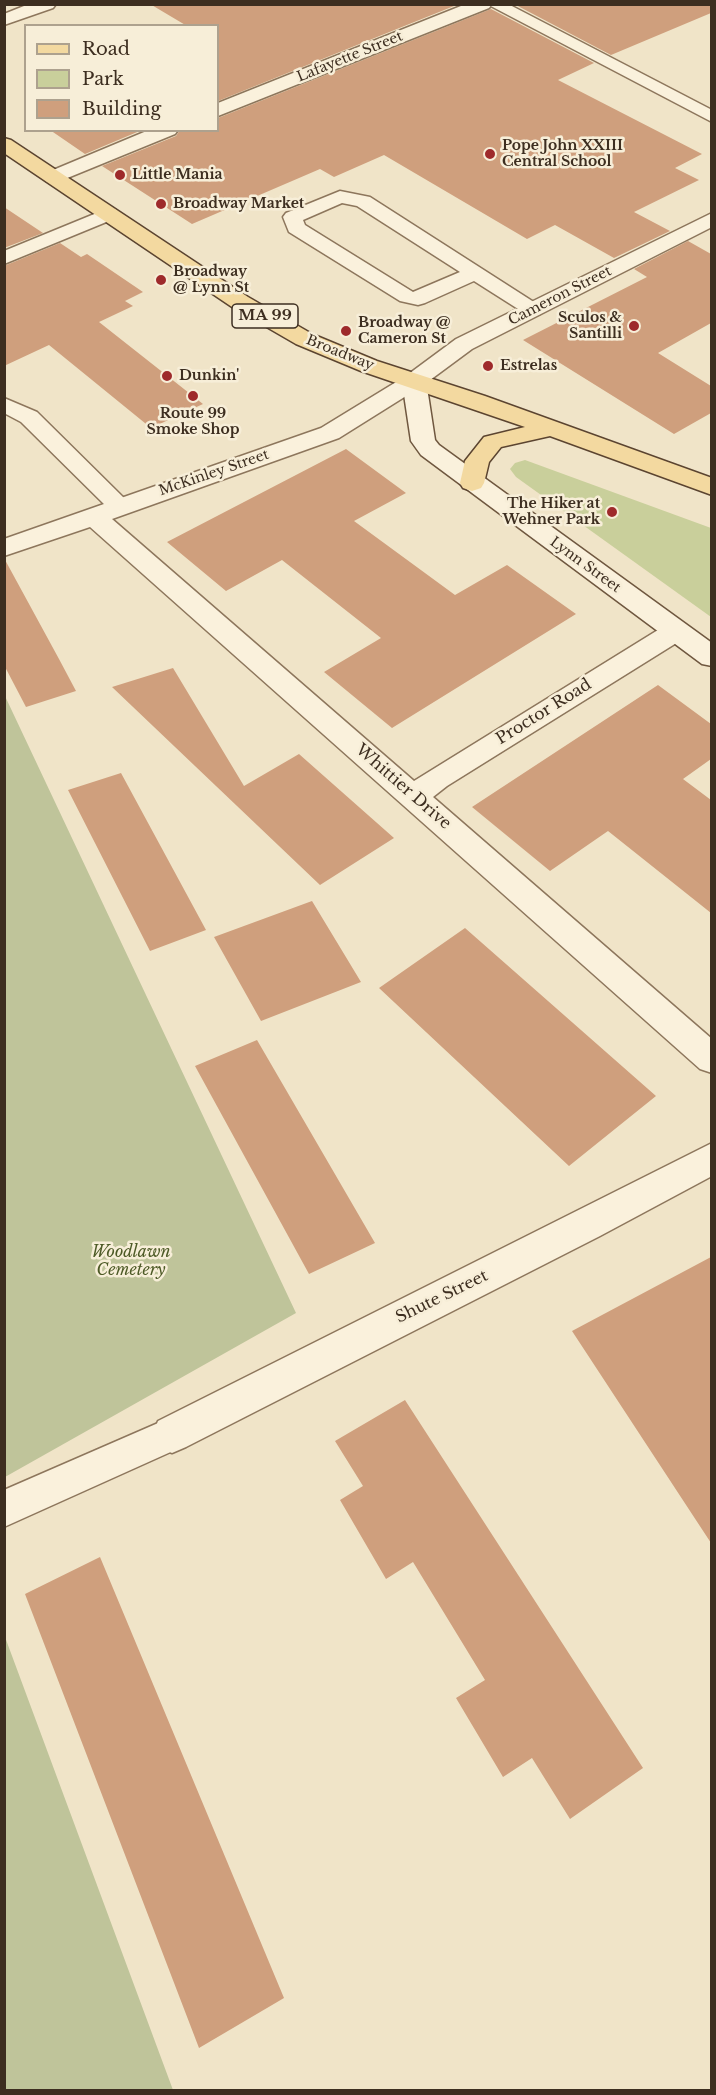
<!DOCTYPE html>
<html>
<head>
<meta charset="utf-8">
<style>
  body { margin:0 }
  #map { position:relative; width:716px; height:2095px; overflow:hidden; background:#f0e4c8; font-family:"Libre Baskerville",serif }
  canvas { display:block }
  .frame { position:absolute; inset:0; border:6px solid #3d2e20; pointer-events:none }
  .legend { position:absolute; left:24px; top:24px; width:195px; height:108px; box-sizing:border-box; background:#f7eed8; border:2px solid #ada18e; margin:0; padding:8px 10px; list-style:none; font-size:18px; color:#3d2e20 }
  .legend li { display:flex; align-items:center; gap:12px; height:30px }
  .legend b { width:30px; border:2px solid #ada18e }
</style>
</head>
<body>
<div id="map">
<canvas width="716" height="2095"></canvas>
<div class="frame"></div>
<ul class="legend">
<li><b style="height:8px;background:#f3d9a0"></b>Road</li>
<li><b style="height:16px;background:#c9cf9b"></b>Park</li>
<li><b style="height:16px;background:#cf9f7d"></b>Building</li>
</ul>
</div>
<script>
const context = document.querySelector('canvas').getContext('2d');
context.lineJoin = 'round';
function paint(path, color) { context.fillStyle = color; context.fill(path, 'evenodd'); }
const shape = rows => new Path2D(rows.map(r => 'M' + r).join(''));
function stroke(path, color, width, dash) { context.strokeStyle = color; context.lineWidth = width; context.lineCap = dash ? 'butt' : 'round'; context.setLineDash(dash || []); context.stroke(path); }
function label(font, color, halo, rows, align = 'center') {
  context.font = font + ' "Libre Baskerville",serif'; context.lineWidth = 5; context.setLineDash([]); context.textBaseline = 'middle'; context.strokeStyle = halo; context.fillStyle = color; for (const [text, x, y, turn = 0] of rows) {
    context.save(); context.translate(x, y); context.rotate((+turn || 0) * Math.PI / 180); context.textAlign = isNaN(turn) ? turn : align; if (halo) context.strokeText(text, 0, 0); context.fillText(text, 0, 0); context.restore();
  }
}
paint(shape([
  [525,460,711,528,711,617,516,477,510,469,515,463]
]), '#c9cf9b');
paint(shape([
  [4,694,296,1313,5,1477,4,1477],
  [5,1637,173,2090,5,2090]
]), '#bfc49a');
paint(shape([
  [150,4,459,4,218,101,218,26,187,26],
  [514,4,711,4,711,13,611,55],
  [491,9,594,63,558,80,702,154,675,168,699,180,634,212,670,231,614,258,555,225,527,239,384,155,334,177,320,169,192,224,102,166,176,136,180,130,218,130,218,118],
  [50,130,142,130,85,154],
  [4,207,43,233,4,248],
  [688,241,711,254,711,323,658,353,711,386,711,413,674,434,523,340,647,277,634,269],
  [60,243,81,257,87,254,143,292,125,301,133,306,99,322,203,404,151,428,49,345,4,366,4,266],
  [346,449,406,493,354,521,455,595,507,565,576,614,392,728,324,672,381,638,282,560,226,591,167,542],
  [4,558,59,659,76,691,26,707,4,665],
  [173,668,244,786,299,754,394,838,320,885,112,687],
  [658,685,711,724,711,759,683,779,711,800,711,913,608,831,550,871,472,807],
  [121,773,206,930,150,951,68,790],
  [312,901,361,982,261,1021,214,937],
  [465,928,656,1096,569,1166,379,988],
  [257,1040,375,1243,309,1274,195,1066],
  [711,1257,711,1543,572,1331],
  [405,1400,643,1768,570,1819,532,1758,503,1777,456,1698,485,1680,413,1562,386,1579,340,1500,363,1486,335,1441],
  [100,1557,284,1998,199,2048,25,1594]
]), '#cf9f7d');
const service = shape([
  [487,4,508,4,712,110,712,122,487,4],
  [340,191,370,197,540,306,543,310,540,314,533,316,526,314,474,281,425,303,418,305,400,301,289,232,283,217,286,213,340,191],
  [342,203,357,206,460,272,413,292,305,225,303,220,342,203],
  [109,208,116,210,119,214,116,218,4,264,4,251,109,208],
  [4,398,37,412,127,501,130,506,127,511,119,513,111,511,21,422,4,413,4,398],
  [172,1417,184,1422,190,1434,184,1446,4,1527,4,1490,172,1417]
]);
const minor = shape([
  [29,4,56,4,53,8,4,25,4,14,29,4],
  [466,4,492,4,489,8,218,116,218,103,466,4],
  [149,130,178,130,175,134,60,181,53,183,46,181,43,177,46,173,149,130],
  [712,213,712,227,472,349,422,386,339,438,112,519,414,781,666,625,676,622,686,625,689,631,686,637,447,786,433,797,712,1039,712,1073,700,1069,90,527,4,556,4,539,321,428,406,376,456,339,712,213],
  [712,1143,712,1176,600,1236,186,1447,172,1453,158,1447,153,1434,158,1421,712,1143]
]);
const secondary = shape([
  [414,374,422,376,426,381,435,440,439,445,712,643,712,666,702,664,421,455,411,441,402,381,406,376,414,374]
]);
const primary = shape([
  [4,138,11,140,248,297,312,334,377,361,485,396,712,478,712,495,550,436,501,447,489,462,484,483,481,488,472,491,463,488,460,483,465,461,484,437,525,427,361,371,296,344,232,307,4,153,4,138]
]);
stroke(service, '#8d765c', 3);
stroke(minor, '#8d765c', 3);
stroke(secondary, '#6f573f', 3);
stroke(primary, '#5b4430', 3);
paint(service, '#faf1dc');
paint(minor, '#faf1dc');
paint(secondary, '#faf1dc');
paint(primary, '#f3d9a0');
for (const [x, y, r, color] of [
  [490,154,6,"#9e2a2b"],
  [120,175,6,"#9e2a2b"],
  [161,204,6,"#9e2a2b"],
  [161,280,6,"#9e2a2b"],
  [634,326,6,"#9e2a2b"],
  [346,331,6,"#9e2a2b"],
  [488,366,6,"#9e2a2b"],
  [167,376,6,"#9e2a2b"],
  [193,396,6,"#9e2a2b"],
  [612,512,6,"#9e2a2b"]
]) { const dot = new Path2D(); dot.arc(x, y, r, 0, 2 * Math.PI); context.fillStyle = color; context.fill(dot); stroke(dot, '#f7eed8', 2); }
label('14px', '#3d2e20', '#f7eed8', [
  ["Lafayette Street",350,57,-22],
  ["Cameron Street",560,296,-27],
  ["Broadway",340,353,22],
  ["McKinley Street",214,473,-19],
  ["Lynn Street",585,565,36]
]);
label('bold 14px', '#3d2e20', '#f7eed8', [
  ["Pope John XXIII",502,146],
  ["Central School",502,162],
  ["Little Mania",132,175],
  ["Broadway Market",173,204],
  ["Broadway",173,272],
  ["@ Lynn St",173,288],
  ["Sculos &",622,318,"right"],
  ["Santilli",622,334,"right"],
  ["Broadway @",358,323],
  ["Cameron St",358,339],
  ["Estrelas",500,366],
  ["Dunkin'",179,376],
  ["Route 99",193,414,"center"],
  ["Smoke Shop",193,430,"center"],
  ["The Hiker at",600,504,"right"],
  ["Wehner Park",600,520,"right"]
], 'left');
for (const [x, y, w] of [
  [265,316,66]
]) { const box = new Path2D(); box.roundRect(x - w / 2, y - 12, w, 24, 4.5); context.fillStyle = '#f7eed8'; context.fill(box); stroke(box, '#3d2e20', 1.5); }
label('bold 15px', '#3d2e20', null, [
  ["MA 99",265,316]
]);
label('16px', '#3d2e20', '#f7eed8', [
  ["Proctor Road",544,712,-32],
  ["Whittier Drive",403,787,41],
  ["Shute Street",442,1297,-26]
]);
label('italic 16px', '#4d5a26', '#f7eed8', [
  ["Woodlawn",131,1252],
  ["Cemetery",131,1270]
]);
</script>
</body>
</html>
